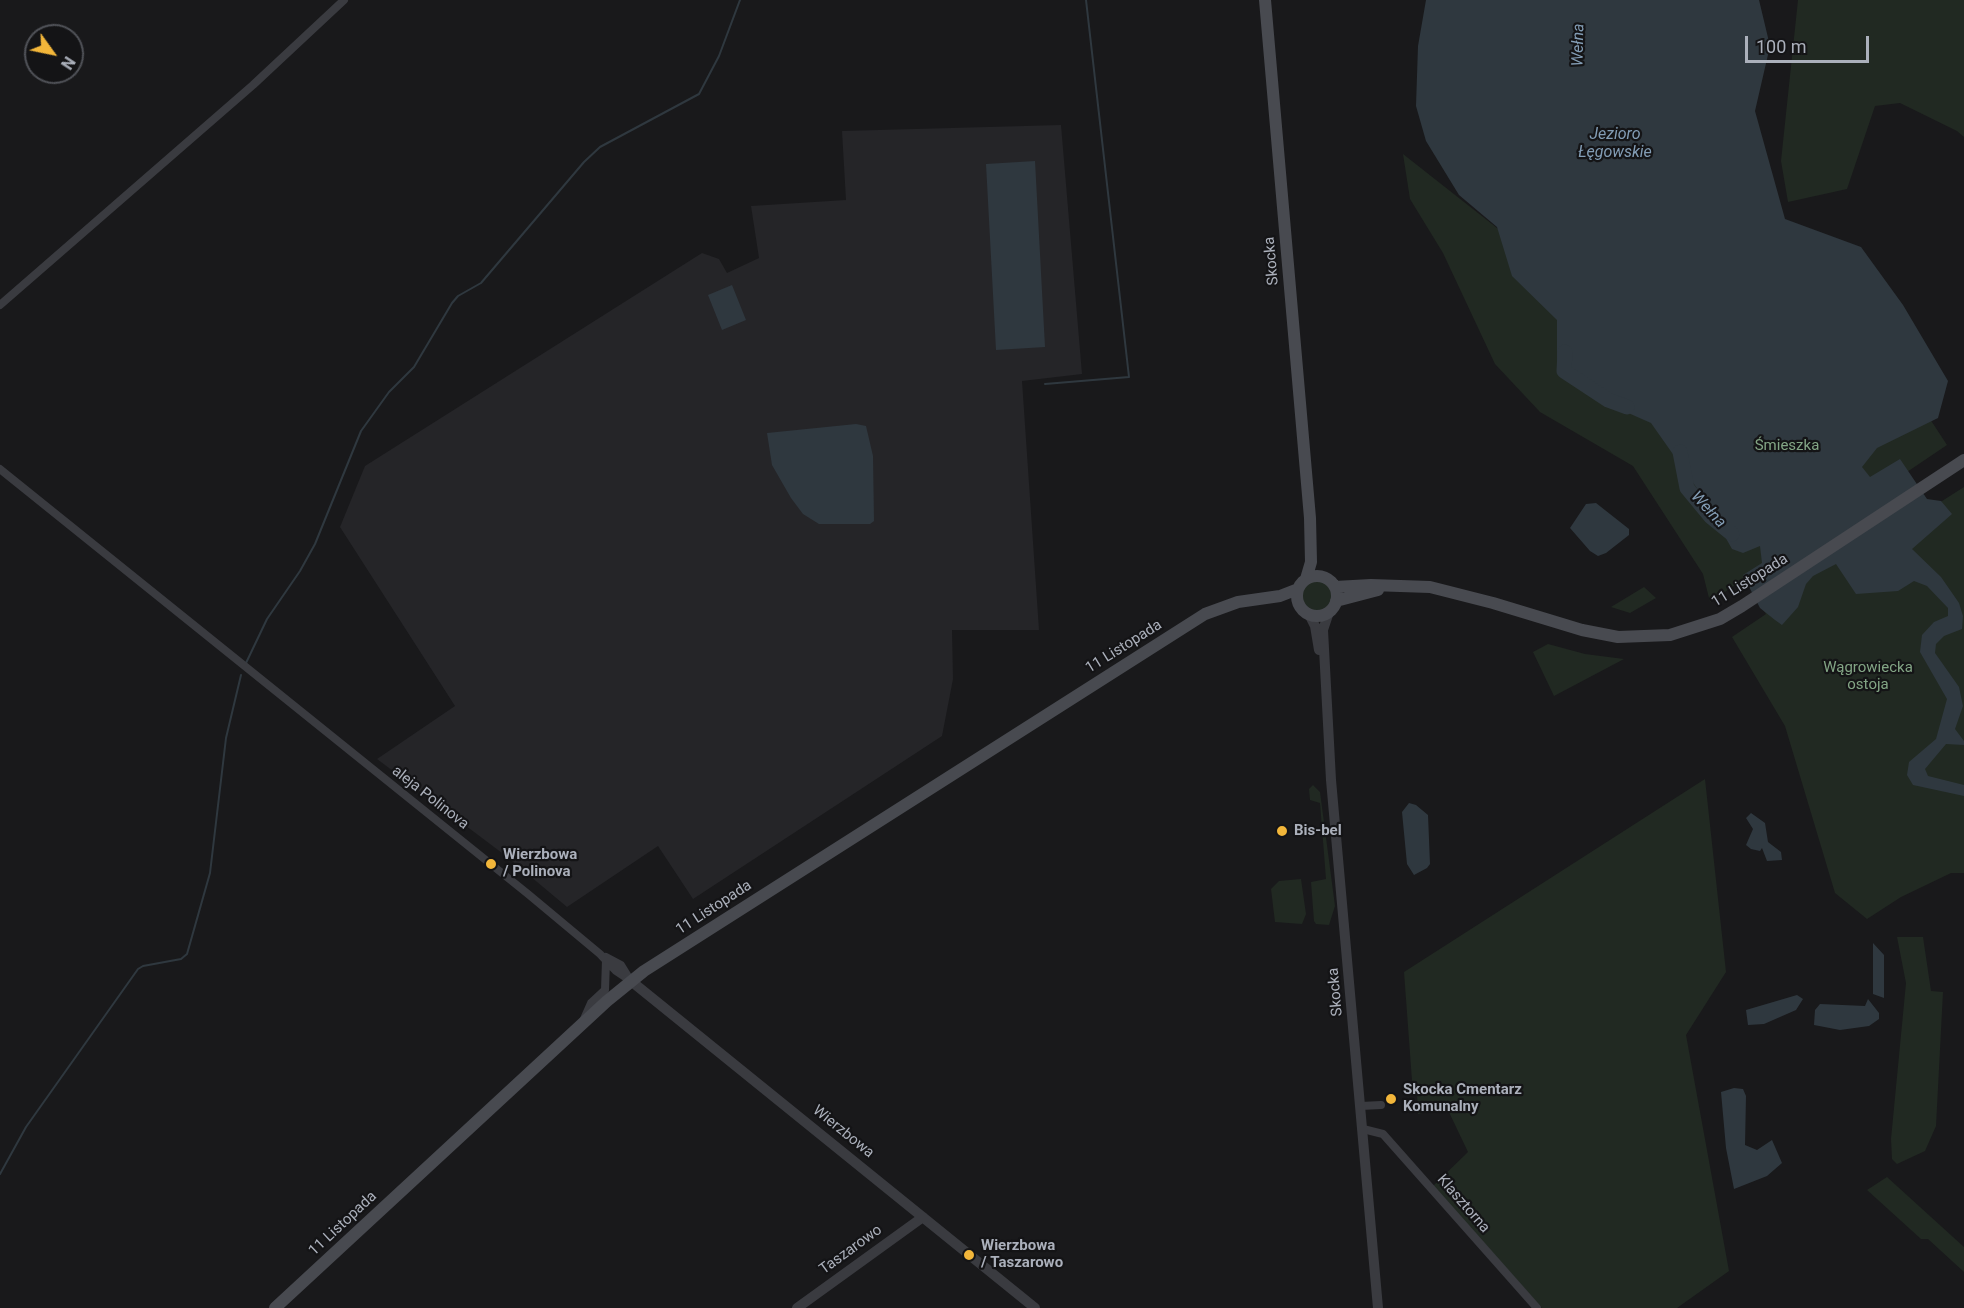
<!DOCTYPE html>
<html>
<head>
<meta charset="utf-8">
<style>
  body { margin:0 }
  #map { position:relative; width:1964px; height:1308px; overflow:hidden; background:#19191b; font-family:Roboto,sans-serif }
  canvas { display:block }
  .north { position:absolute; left:24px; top:24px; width:60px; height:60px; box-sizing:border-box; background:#141416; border:2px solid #505258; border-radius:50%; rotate:123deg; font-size:16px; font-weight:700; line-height:24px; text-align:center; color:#abb0bb }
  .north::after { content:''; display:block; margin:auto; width:21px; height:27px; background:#f2b63a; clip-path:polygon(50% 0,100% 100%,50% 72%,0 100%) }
  .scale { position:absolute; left:1745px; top:36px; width:124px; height:27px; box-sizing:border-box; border:3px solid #abb0bb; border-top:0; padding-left:8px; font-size:18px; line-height:21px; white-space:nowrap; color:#abb0bb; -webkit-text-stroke:4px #141416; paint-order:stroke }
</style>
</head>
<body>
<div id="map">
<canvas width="1964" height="1308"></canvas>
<div class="north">N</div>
<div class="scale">100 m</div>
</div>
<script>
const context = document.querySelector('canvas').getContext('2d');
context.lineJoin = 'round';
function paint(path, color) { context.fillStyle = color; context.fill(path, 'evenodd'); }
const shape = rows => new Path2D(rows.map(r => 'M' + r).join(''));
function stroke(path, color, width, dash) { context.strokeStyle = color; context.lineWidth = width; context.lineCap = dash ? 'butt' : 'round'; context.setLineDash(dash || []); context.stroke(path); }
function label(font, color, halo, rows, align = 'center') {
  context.font = font + ' Roboto,sans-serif'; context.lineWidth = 4.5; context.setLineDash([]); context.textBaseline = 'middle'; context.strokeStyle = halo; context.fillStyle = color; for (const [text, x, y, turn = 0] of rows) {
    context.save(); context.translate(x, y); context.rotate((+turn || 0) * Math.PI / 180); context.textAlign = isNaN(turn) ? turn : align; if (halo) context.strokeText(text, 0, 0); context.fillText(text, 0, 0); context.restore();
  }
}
paint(shape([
  [1061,125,1082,374,1022,381,1039,630,952,630,953,679,942,736,693,899,658,846,567,907,506,856,377,759,455,706,340,527,365,466,702,253,719,259,727,273,759,258,751,206,846,200,842,131]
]), '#252528');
paint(shape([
  [1798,0,1964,0,1964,137,1957,131,1900,103,1875,106,1847,189,1788,202,1781,161],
  [1403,154,1511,239,1807,231,1947,445,1907,472,1931,508,1964,487,1964,873,1951,873,1901,897,1867,919,1835,893,1785,726,1732,637,1766,614,1744,579,1710,602,1703,574,1633,466,1540,412,1495,364,1443,253,1410,199],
  '1302 596a15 15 0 1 1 30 0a15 15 0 1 1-30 0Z',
  [1644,587,1656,598,1630,613,1611,607],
  [1548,644,1585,654,1624,659,1554,696,1533,652],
  [1705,779,1726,972,1686,1035,1729,1271,1677,1308,1542,1308,1433,1186,1468,1152,1447,1108,1418,1114,1417,1094,1413,1094,1404,972],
  [1313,785,1320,792,1335,906,1329,925,1316,924,1314,921,1311,882,1326,879,1320,803,1310,800,1309,789],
  [1301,879,1306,914,1302,924,1275,922,1271,889,1279,881],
  [1897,937,1923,937,1931,991,1943,992,1936,1126,1925,1151,1897,1164,1892,1159,1891,1139,1906,983],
  [1887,1177,1964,1247,1964,1272,1928,1239,1921,1239,1867,1190]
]), '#212922');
paint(shape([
  [1426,0,1759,0,1770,46,1755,111,1785,219,1861,247,1903,305,1948,381,1938,418,1877,448,1862,467,1870,477,1900,459,1927,499,1941,501,1952,514,1912,549,1941,577,1959,603,1963,616,1962,629,1944,636,1936,644,1935,653,1959,687,1963,706,1955,729,1964,741,1964,745,1946,744,1925,769,1928,776,1964,785,1964,796,1913,785,1907,775,1909,762,1936,739,1947,699,1920,652,1922,635,1934,622,1948,616,1948,608,1927,586,1914,581,1898,591,1856,594,1836,564,1813,576,1806,584,1798,607,1782,625,1775,620,1760,608,1743,575,1762,563,1760,546,1743,553,1732,549,1701,494,1651,423,1626,412,1557,366,1557,320,1512,276,1497,227,1459,195,1426,141,1416,106,1418,46],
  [1035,161,1045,347,996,350,986,164],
  [732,285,746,320,722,330,708,295],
  [856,424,866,426,873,456,874,521,870,524,819,524,803,514,791,498,772,465,767,433],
  [1596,503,1629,529,1629,535,1606,553,1598,556,1590,551,1570,528,1586,504],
  [1409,803,1416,805,1428,815,1430,864,1427,868,1414,875,1407,864,1402,812],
  [1751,813,1765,823,1768,842,1781,852,1782,860,1767,861,1762,848,1760,851,1751,849,1746,845,1753,829,1746,818],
  [1873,943,1884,955,1884,998,1873,994],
  [1797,995,1803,999,1796,1010,1764,1024,1748,1025,1746,1010],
  [1868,999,1879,1013,1879,1019,1869,1026,1840,1030,1814,1025,1815,1010,1820,1004,1865,1006],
  [1734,1088,1743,1089,1746,1096,1745,1145,1757,1150,1772,1140,1782,1163,1767,1176,1734,1189,1726,1148,1721,1092]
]), '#2f383f');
stroke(shape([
  [1045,384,1129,377,1086,0],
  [246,663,267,619,300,571,315,544,361,431,389,392,414,367,452,303,458,296,481,283,584,162,600,147,699,94,719,56,740,0],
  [0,1174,26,1127,138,969,143,966,181,959,187,954,210,873,226,738,241,675]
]), '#2f383f', 2);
stroke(shape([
  [1565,352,1564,371,1608,400,1627,407],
  [1680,452,1687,488,1711,517,1732,534]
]), '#2f383f', 15);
stroke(shape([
  [0,305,253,85,344,0],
  [0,469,528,894,600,954,616,971,631,981],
  [606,957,621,965,629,978],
  [583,1021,591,1003,605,990,606,960],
  [1361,1106,1381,1105],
  [1363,1129,1383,1134,1537,1308]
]), '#3a3b40', 8);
stroke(shape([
  [1329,612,1323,630,1331,780,1378,1308],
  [1309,614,1315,626,1319,650],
  [631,981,1035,1308],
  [797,1308,923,1217]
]), '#3a3b40', 10);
stroke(shape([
  [1265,0,1310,518,1311,562,1306,579],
  '1297 596a20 20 0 1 1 40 0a20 20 0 1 1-40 0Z',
  [1335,587,1371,585,1430,587,1493,603,1582,630,1618,637,1670,635,1720,619,1742,606,1964,460],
  [1336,601,1378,590],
  [275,1308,607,1001,644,971,1205,614,1238,602,1280,596,1298,589]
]), '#484a50', 12);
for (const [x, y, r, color] of [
  [1282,831,6,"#f2b63a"],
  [491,864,6,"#f2b63a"],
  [1391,1099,6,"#f2b63a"],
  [969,1255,6,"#f2b63a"]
]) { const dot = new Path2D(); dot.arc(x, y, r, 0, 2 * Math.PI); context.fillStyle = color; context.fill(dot); stroke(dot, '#141416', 2); }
label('15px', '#abb0bb', '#141416', [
  ["Skocka",1272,261,-95],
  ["11 Listopada",1750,581,-32],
  ["11 Listopada",1124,647,-32],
  ["aleja Polinova",430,798,38],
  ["11 Listopada",714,908,-33],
  ["Skocka",1336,992,-95],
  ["Wierzbowa",843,1132,39],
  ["Klasztorna",1463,1204,49],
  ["11 Listopada",343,1224,-43],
  ["Taszarowo",851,1250,-36]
]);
label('15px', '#83a585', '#141416', [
  ["Śmieszka",1787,446],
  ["Wągrowiecka",1868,668],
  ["ostoja",1868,685]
]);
label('bold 15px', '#abb0bb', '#141416', [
  ["Bis-bel",1294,831],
  ["Wierzbowa",503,855],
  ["/ Polinova",503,872],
  ["Skocka Cmentarz",1403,1090],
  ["Komunalny",1403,1107],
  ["Wierzbowa",981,1246],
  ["/ Taszarowo",981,1263]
], 'left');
label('italic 16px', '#839db5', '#141416', [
  ["Wełna",1579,45,-89],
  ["Jezioro",1615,135],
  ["Łęgowskie",1615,153],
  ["Wełna",1708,510,47]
]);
</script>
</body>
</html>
